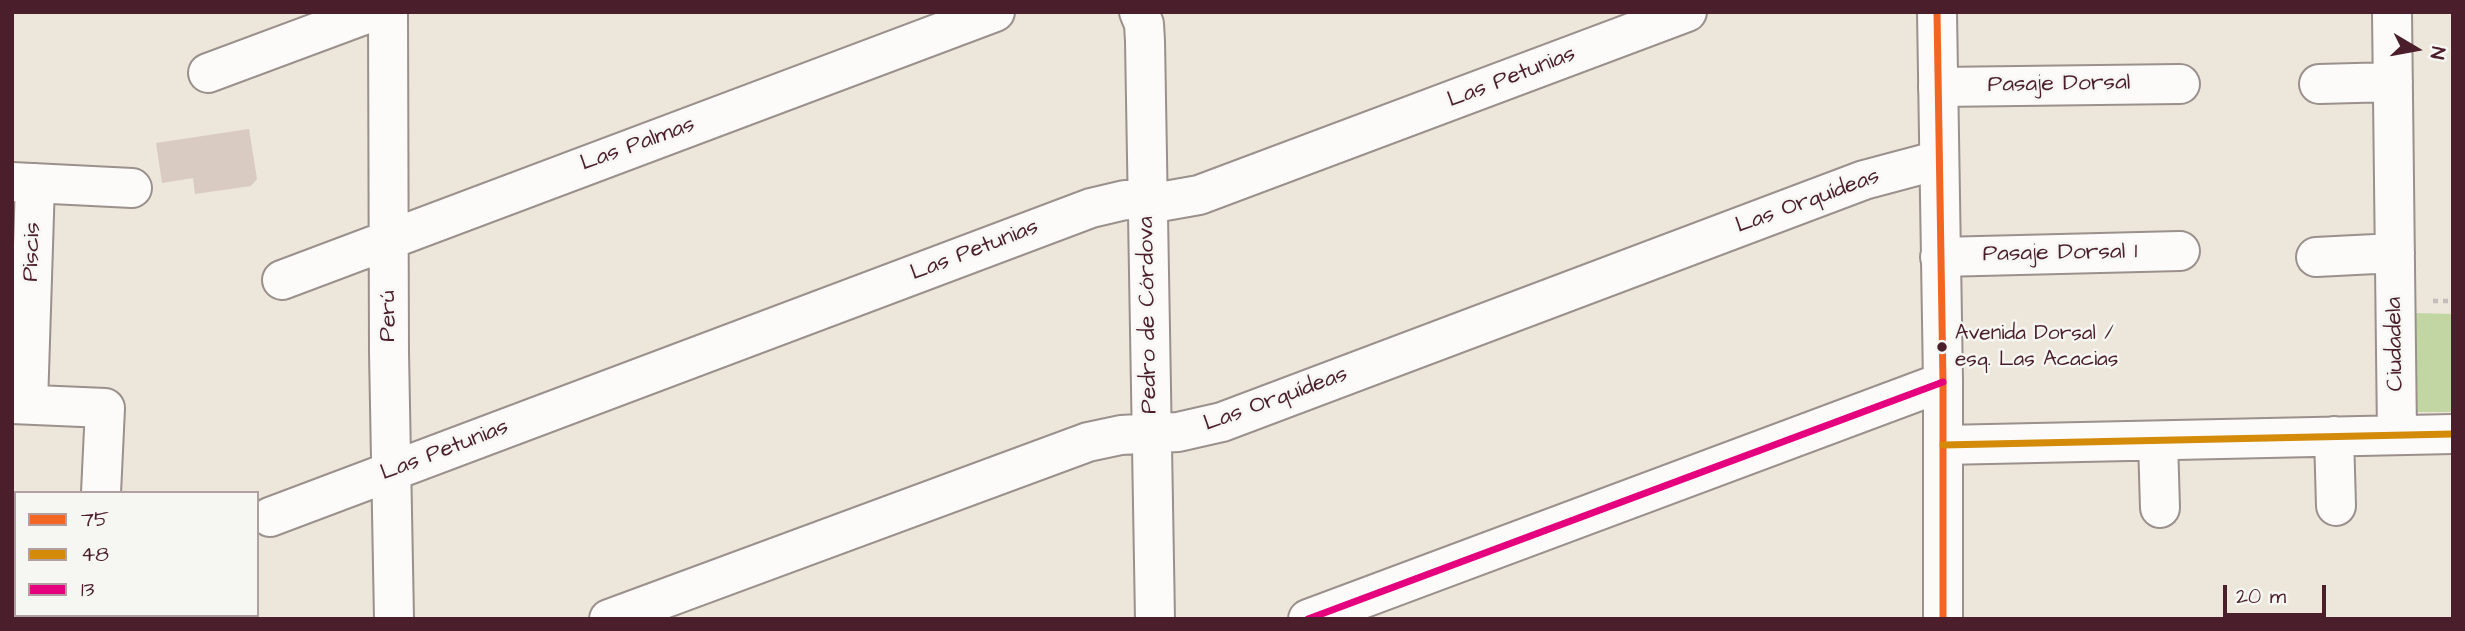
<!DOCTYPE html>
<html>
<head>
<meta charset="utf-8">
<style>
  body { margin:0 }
  #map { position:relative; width:2465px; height:631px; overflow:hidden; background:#ede6db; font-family:"Architects Daughter",sans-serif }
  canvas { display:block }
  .frame { position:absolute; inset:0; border:14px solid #4a1f2b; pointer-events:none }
  .legend { position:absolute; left:14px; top:491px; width:245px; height:126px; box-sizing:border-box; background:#f6f6f2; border:2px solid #b1a0a2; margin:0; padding:9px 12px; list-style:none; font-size:21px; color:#4a1f2b }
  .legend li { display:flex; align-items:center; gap:14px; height:35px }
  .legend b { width:35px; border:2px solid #b1a0a2 }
  .north { position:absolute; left:2381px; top:14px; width:70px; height:70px; -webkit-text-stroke:5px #f6f6f2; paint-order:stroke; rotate:100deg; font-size:19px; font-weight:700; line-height:28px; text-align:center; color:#4a1f2b }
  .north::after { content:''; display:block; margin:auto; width:24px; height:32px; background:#4a1f2b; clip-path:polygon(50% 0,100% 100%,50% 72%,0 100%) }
  .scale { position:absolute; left:2223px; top:585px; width:103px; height:32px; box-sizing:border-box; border:4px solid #4a1f2b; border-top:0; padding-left:9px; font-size:21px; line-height:24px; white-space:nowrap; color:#4a1f2b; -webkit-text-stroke:5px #f6f6f2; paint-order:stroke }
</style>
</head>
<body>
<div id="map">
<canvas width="2465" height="631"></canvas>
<div class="frame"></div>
<ul class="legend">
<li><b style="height:9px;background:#f26522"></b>75</li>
<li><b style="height:9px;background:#d48b09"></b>48</li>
<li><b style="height:9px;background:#e5007d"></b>13</li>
</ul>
<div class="north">N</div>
<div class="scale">20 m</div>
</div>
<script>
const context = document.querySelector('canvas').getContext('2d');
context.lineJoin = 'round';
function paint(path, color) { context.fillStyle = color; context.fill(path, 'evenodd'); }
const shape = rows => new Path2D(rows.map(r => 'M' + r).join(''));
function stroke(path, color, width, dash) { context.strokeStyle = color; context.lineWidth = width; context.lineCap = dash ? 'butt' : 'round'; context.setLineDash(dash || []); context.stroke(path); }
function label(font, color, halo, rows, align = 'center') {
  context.font = font + ' "Architects Daughter",sans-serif'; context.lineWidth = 5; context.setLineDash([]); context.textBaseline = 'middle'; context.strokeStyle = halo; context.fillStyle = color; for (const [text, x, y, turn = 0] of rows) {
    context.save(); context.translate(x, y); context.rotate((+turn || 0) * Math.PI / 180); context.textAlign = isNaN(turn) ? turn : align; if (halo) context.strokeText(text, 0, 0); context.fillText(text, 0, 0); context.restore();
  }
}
paint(shape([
  [2413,313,2453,314,2453,412,2414,412]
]), '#c2d6a3');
paint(shape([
  [249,129,257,179,251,186,195,194,193,178,162,183,156,143]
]), '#d9cac2');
const minor = shape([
  [388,12,389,352,394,619],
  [1139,12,1144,24,1145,41,1155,619],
  [2392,12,2397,435],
  [208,73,372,12],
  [2319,84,2393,82],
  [1938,87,2180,84],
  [12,182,132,188],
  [1940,257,2180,251],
  [2316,257,2395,253],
  [282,280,995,12],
  [12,404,105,408,101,493],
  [28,404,35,183],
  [2334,436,2336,506],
  [2158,441,2160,508],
  [1943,445,2453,434],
  [270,517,1091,208,1125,200,1165,201,1199,195,1687,12],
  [96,619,96,615],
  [609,619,1088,442,1121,435,1178,432,1222,422,1864,180,1939,160],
  [1308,619,1943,382]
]);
const tertiary = shape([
  [1937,12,1943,382,1943,619]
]);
stroke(minor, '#9a908c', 42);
stroke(tertiary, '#9a908c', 42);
stroke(shape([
  [2433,301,2453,301]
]), '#c3bdbc', 4.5, [5, 5]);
stroke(minor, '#fcfbfa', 38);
stroke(tertiary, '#fcfbfa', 38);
stroke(shape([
  [1937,12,1943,382,1943,619]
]), '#f26522', 7);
stroke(shape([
  [1943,445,2453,434]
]), '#d48b09', 7);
stroke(shape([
  [1308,619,1943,382]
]), '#e5007d', 7);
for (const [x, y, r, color] of [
  [1942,347,6,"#4a1f2b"]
]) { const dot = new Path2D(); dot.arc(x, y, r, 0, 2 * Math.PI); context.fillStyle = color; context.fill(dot); stroke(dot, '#f6f6f2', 2.5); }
label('21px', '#4a1f2b', '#f6f6f2', [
  ["Avenida Dorsal /",1955,335],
  ["esq. Las Acacias",1955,361]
], 'left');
label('23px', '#4a1f2b', '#f6f6f2', [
  ["Las Petunias",1512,78,-21],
  ["Pasaje Dorsal",2059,85,-1],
  ["Las Palmas",638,145,-20],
  ["Las Orquídeas",1808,202,-20],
  ["Las Petunias",975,251,-21],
  ["Piscis",33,252,-88],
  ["Pasaje Dorsal 1",2060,254,-1],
  ["Pedro de Córdova",1149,315,-91],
  ["Perú",389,316,-90],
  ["Ciudadela",2396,344,-91],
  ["Las Orquídeas",1276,400,-20],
  ["Las Petunias",445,451,-21]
]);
</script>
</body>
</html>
